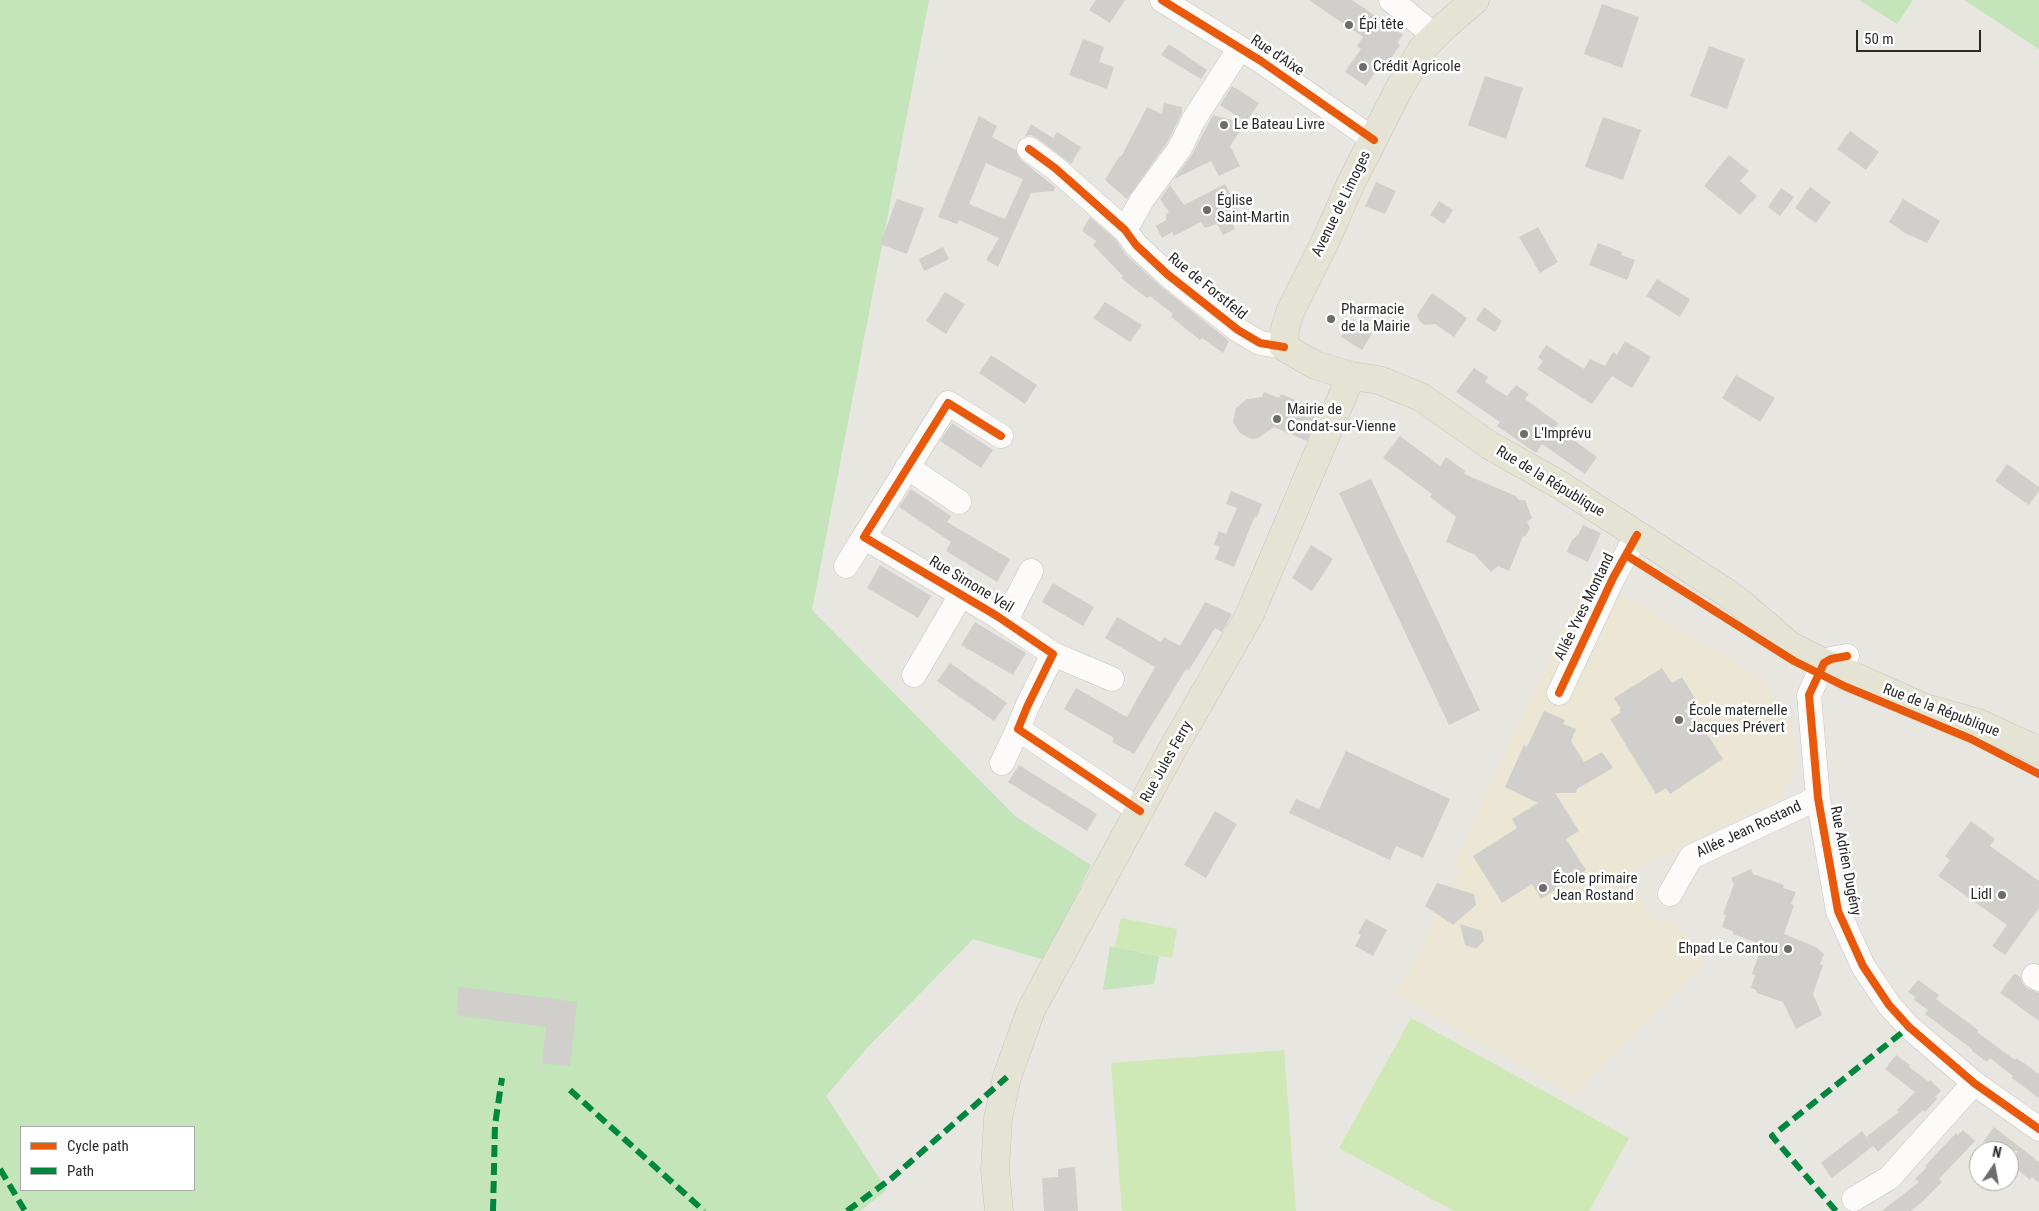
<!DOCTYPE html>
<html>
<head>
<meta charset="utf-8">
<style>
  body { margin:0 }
  #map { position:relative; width:2039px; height:1211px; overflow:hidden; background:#e8e6e0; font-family:"Roboto Condensed",sans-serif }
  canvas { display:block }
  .legend { position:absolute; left:20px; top:1126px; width:175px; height:65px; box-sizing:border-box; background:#fff; border:1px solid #aaa; margin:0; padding:6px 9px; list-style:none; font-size:15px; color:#2a2a2a }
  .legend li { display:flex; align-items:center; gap:10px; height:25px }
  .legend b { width:25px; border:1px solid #aaa }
  .north { position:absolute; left:1969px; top:1141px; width:50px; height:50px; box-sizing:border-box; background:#fff; border:1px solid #aaa; border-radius:50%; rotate:12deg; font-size:14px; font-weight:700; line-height:20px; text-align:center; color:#2a2a2a }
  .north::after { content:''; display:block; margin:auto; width:18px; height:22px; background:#6c6c6a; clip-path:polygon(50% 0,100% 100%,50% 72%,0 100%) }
  .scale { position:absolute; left:1856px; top:30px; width:125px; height:22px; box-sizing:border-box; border:2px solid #2a2a2a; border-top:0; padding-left:6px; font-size:15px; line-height:18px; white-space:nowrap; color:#2a2a2a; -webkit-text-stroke:4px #fff; paint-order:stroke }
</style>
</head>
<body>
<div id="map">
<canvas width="2039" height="1211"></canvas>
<ul class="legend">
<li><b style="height:6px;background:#e8590c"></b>Cycle path</li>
<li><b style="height:6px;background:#00873e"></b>Path</li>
</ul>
<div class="north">N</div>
<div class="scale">50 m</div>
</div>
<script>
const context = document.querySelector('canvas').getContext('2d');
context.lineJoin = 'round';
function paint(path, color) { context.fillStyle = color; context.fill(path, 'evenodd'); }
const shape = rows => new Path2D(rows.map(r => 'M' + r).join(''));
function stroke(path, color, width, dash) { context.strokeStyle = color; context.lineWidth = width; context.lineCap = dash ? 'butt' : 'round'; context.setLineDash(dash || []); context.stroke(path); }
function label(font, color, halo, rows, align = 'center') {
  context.font = font + ' "Roboto Condensed",sans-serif'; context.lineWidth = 5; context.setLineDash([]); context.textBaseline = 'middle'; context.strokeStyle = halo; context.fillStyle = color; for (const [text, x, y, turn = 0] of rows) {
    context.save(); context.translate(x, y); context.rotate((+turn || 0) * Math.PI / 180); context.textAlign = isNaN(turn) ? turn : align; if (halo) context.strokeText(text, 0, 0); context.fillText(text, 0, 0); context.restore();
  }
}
paint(shape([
  [1589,575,1764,680,1791,721,1797,767,1780,798,1629,873,1645,910,1654,919,1675,923,1706,961,1573,1095,1393,992,1403,981,1460,869,1453,865,1528,701]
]), '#ebe7d4');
paint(shape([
  [0,0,929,0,812,610,1016,817,1091,865,1045,960,973,939,867,1048,826,1096,887,1190,860,1211,0,1211],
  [21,1127,194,1127,194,1190,21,1190],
  [1859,0,1913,0,1897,24],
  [1964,0,2039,0,2039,49],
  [1110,946,1159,956,1154,984,1103,990]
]), '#c4e4b9');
paint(shape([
  [1121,918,1177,929,1172,958,1115,947],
  [1411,1018,1629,1138,1589,1211,1454,1211,1339,1148],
  [1284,1050,1296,1211,1122,1211,1111,1063]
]), '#cee8b6');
paint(shape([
  [1096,0,1125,0,1110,23,1089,10],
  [1309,0,1352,0,1403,35,1397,43,1400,45,1386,66,1381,63,1366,86,1345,72,1361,49,1357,46,1363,37],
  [1602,4,1639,17,1622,68,1584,54],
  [1083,39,1104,47,1099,62,1114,67,1107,89,1069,75],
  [1169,44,1207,70,1201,79,1161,55],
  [1709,46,1745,59,1727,109,1690,96],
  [1485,76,1523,88,1506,139,1468,125],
  [1232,86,1259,103,1246,122,1220,105],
  [1164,103,1182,107,1182,113,1168,141,1127,199,1105,180,1120,155,1121,157,1147,107,1162,114],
  [1213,115,1245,124,1230,146,1240,166,1219,176,1211,161,1174,179,1191,156],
  [979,116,997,126,992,137,1016,150,1021,160,1055,187,1054,191,1031,193,998,267,986,260,999,238,959,220,957,224,938,217],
  [986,163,1023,179,1005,219,969,204],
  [1603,117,1641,130,1623,180,1585,167],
  [1031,124,1053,138,1057,132,1081,147,1071,164,1037,138,1031,135,1025,136],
  [1850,131,1879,152,1866,170,1837,149],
  [1729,155,1749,171,1740,181,1757,196,1740,215,1704,186],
  [1376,182,1396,191,1385,214,1365,206],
  [1225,184,1239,213,1230,218,1235,229,1223,235,1217,224,1205,228,1201,222,1174,236,1172,232,1162,238,1156,226,1166,220,1166,214,1169,212,1160,199,1170,185,1184,205],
  [1810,187,1831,202,1816,223,1795,208],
  [1781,188,1794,197,1780,216,1768,207],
  [897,199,924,208,907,254,880,244],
  [1903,199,1940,221,1927,243,1905,233,1889,222],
  [1439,201,1453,210,1444,224,1430,215],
  [1090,217,1115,239,1126,255,1158,284,1229,341,1223,353,1202,338,1200,340,1171,317,1173,314,1150,296,1147,298,1121,278,1123,276,1093,245,1096,241,1082,231],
  [1538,227,1558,262,1540,273,1519,237],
  [1598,243,1622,252,1621,255,1635,260,1627,280,1589,265],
  [943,247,949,259,924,271,919,259],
  [1657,279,1690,299,1680,317,1646,296],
  [945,292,965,304,946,334,926,321],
  [1432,293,1467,318,1454,337,1435,324,1425,325,1419,321,1417,315],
  [1105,302,1142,325,1130,342,1093,318],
  [1484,307,1502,321,1495,332,1476,320],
  [1352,319,1373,332,1362,350,1341,337],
  [1625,341,1651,357,1632,388,1612,376,1592,404,1537,369,1543,361,1538,357,1546,345,1584,369,1590,359,1605,366,1613,352,1617,355],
  [991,355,1037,385,1025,404,979,373],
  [1474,368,1488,377,1485,382,1507,396,1516,385,1529,394,1525,399,1558,423,1556,427,1597,457,1585,474,1542,444,1536,453,1497,426,1500,422,1456,392],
  [1736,375,1775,398,1760,422,1722,398],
  [1264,392,1279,398,1281,394,1307,405,1305,410,1318,415,1307,441,1274,427,1258,438,1251,439,1240,433,1233,422,1236,408,1247,399,1262,397],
  [952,423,993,450,981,468,940,441],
  [1400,436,1440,466,1446,457,1465,471,1464,474,1516,496,1518,500,1525,500,1532,518,1527,522,1530,528,1525,537,1523,536,1509,571,1498,566,1491,572,1475,555,1446,542,1456,517,1430,497,1432,494,1383,458],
  [2007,464,2039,487,2039,491,2029,505,1995,481],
  [1371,479,1480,710,1449,725,1339,493],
  [911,489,951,516,947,522,1010,559,997,582,946,551,951,542,899,507],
  [1231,491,1262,504,1257,517,1255,516,1234,567,1215,559,1220,547,1214,544,1219,531,1226,534,1237,508,1226,504],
  [1583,525,1601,533,1588,562,1567,552,1572,540,1578,535],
  [1311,545,1333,559,1312,591,1292,578],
  [880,565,931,596,918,618,867,588],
  [1053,583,1094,607,1083,626,1042,602],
  [1205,602,1232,614,1222,632,1215,628,1189,670,1186,669,1134,754,1112,742,1114,738,1064,709,1076,688,1127,717,1155,667,1105,638,1117,617,1161,642,1164,637,1180,646],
  [975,622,1026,653,1013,675,961,645],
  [950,663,1007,703,994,721,937,681],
  [1662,668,1672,683,1682,677,1697,702,1684,711,1698,720,1723,759,1670,794,1666,788,1656,794,1610,719,1621,712,1619,710,1621,709,1614,698],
  [1544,711,1565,720,1563,724,1576,729,1571,741,1584,762,1602,752,1613,768,1577,789,1576,793,1555,793,1579,831,1566,839,1586,870,1541,899,1532,884,1502,903,1473,856,1517,828,1512,819,1538,803,1505,787,1524,745,1527,747],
  [1346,751,1450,799,1423,858,1396,846,1390,860,1289,813,1296,799,1319,809],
  [1019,765,1097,814,1087,831,1008,782],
  [1215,811,1237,824,1206,878,1184,865],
  [1971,821,1995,839,1990,846,2039,881,2039,908,2005,955,1992,946,2007,925,1938,876,1950,860,1945,856],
  [1751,869,1753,874,1784,885,1783,888,1796,892,1791,904,1794,905,1784,934,1816,947,1824,954,1820,964,1823,965,1813,994,1822,1015,1796,1029,1783,1002,1757,993,1756,990,1751,988,1755,975,1752,974,1762,945,1733,934,1733,931,1722,927,1726,915,1723,914,1734,884,1731,878],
  [1437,883,1474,894,1476,905,1453,925,1425,906],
  [1366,919,1387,930,1373,956,1355,946,1361,935,1358,933],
  [1460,924,1482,931,1484,941,1476,949,1465,945],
  [2014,974,2021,977,2022,983,2027,988,2039,993,2039,1021,2000,993],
  [1918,980,1939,995,1936,999,1978,1030,1977,1032,2015,1060,2016,1058,2024,1063,2039,1074,2039,1098,2012,1078,2013,1076,1990,1058,1987,1062,1972,1051,1973,1050,1925,1014,1928,1010,1914,1000,1915,997,1908,992],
  [459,987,577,1002,570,1066,542,1063,546,1027,456,1015],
  [1896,1055,1910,1065,1909,1067,1929,1082,1930,1080,1941,1091,1935,1097,1937,1099,1925,1112,1923,1110,1878,1152,1866,1137,1899,1112,1897,1110,1915,1092,1885,1069],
  [1994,1127,2039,1162,2039,1183,2032,1177,2030,1180,2010,1163,2018,1151,1995,1151,1983,1142],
  [1963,1130,1975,1141,1939,1179,1942,1182,1922,1202,1911,1211,1882,1211,1919,1182,1915,1179,1927,1167,1925,1166,1956,1133,1958,1135],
  [1862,1131,1873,1146,1832,1178,1821,1163],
  [1075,1167,1078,1211,1044,1211,1042,1178,1058,1177,1058,1169]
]), '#d1cfcb');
const minor = shape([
  [1162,0,1261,61,1374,140],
  [1391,0,1435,36],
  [1029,149,1055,168,1125,230,1136,245,1167,274,1238,330,1260,343,1284,347],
  [1125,230,1142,200,1180,148,1194,119,1240,48],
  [1001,436,948,403,864,537,997,616,1053,654,1027,707,1018,729,1140,811],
  [907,467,959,502],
  [846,566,864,537],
  [1005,622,1031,571],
  [1053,654,1112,679],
  [1847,656,1831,659,1824,663,1809,695,1818,798,1838,911,1863,966,1889,1005,1909,1027,1974,1083,2039,1129],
  [914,675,961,595],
  [1559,693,1613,578,1637,535],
  [1002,763,1018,729],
  [1670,894,1691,857,1818,798],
  [2034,976,2039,979],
  [1854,1199,1889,1178,1974,1083]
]);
const major = shape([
  [1475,0,1446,25,1422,49,1400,87,1351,183,1326,240,1290,312,1285,329,1284,347,1315,365,1351,376,1379,380,1421,397,1489,445,1560,485,1727,593,1743,605,1789,645,1824,663,1925,708,1978,723,2039,751],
  [999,1211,995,1170,998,1119,1007,1077,1031,1010,1172,750,1249,616,1351,376]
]);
stroke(minor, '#c6c5c5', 25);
stroke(major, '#c4c4c1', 29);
stroke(minor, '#fcfbfa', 24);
stroke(major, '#e5e4d4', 28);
stroke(shape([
  [570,1090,704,1211],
  [0,1169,25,1211],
  [493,1211,495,1125,502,1078],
  [847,1211,892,1178,1007,1077],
  [1836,1211,1772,1136,1909,1027]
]), '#00873e', 6, [12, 6]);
stroke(shape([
  [1162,0,1261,61,1374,140],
  [1029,149,1055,168,1125,230,1136,245,1167,274,1238,330,1260,343,1284,347],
  [1001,436,948,403,864,537,997,616,1053,654,1027,707,1018,729,1140,811],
  [1626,555,1794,661,1844,686,1971,739,2039,774],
  [1847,656,1831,659,1824,663,1809,695,1818,798,1838,911,1863,966,1889,1005,1909,1027,1974,1083,2039,1129],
  [1559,693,1613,578,1637,535]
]), '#e8590c', 8);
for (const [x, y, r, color] of [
  [1349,25,5,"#6c6c6a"],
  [1363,67,5,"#6c6c6a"],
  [1224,125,5,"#6c6c6a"],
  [1207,210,5,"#6c6c6a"],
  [1331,319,5,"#6c6c6a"],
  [1277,419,5,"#6c6c6a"],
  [1524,434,5,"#6c6c6a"],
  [1679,720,5,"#6c6c6a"],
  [1543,888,5,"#6c6c6a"],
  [2002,895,5,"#6c6c6a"],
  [1788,949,5,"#6c6c6a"]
]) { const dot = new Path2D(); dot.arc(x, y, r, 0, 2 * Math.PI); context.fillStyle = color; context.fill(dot); stroke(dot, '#fff', 2); }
label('15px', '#2a2a2a', '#fff', [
  ["Épi tête",1359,25],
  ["Crédit Agricole",1373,67],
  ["Le Bateau Livre",1234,125],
  ["Église",1217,201],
  ["Saint-Martin",1217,218],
  ["Pharmacie",1341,310],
  ["de la Mairie",1341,327],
  ["Mairie de",1287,410],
  ["Condat-sur-Vienne",1287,427],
  ["L'Imprévu",1534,434],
  ["École maternelle",1689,711],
  ["Jacques Prévert",1689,728],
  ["École primaire",1553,879],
  ["Jean Rostand",1553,896],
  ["Lidl",1992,895,"right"],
  ["Ehpad Le Cantou",1778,949,"right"]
], 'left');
label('15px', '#2a2a2a', '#fff', [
  ["Rue d'Aixe",1277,56,34],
  ["Avenue de Limoges",1342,204,-64],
  ["Rue de Forstfeld",1207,287,39],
  ["Rue de la République",1550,482,31],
  ["Rue Simone Veil",971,585,31],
  ["Allée Yves Montand",1585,607,-64],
  ["Rue de la République",1941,711,21],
  ["Rue Jules Ferry",1167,762,-61],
  ["Allée Jean Rostand",1749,830,-25],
  ["Rue Adrien Dugény",1845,861,79]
]);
</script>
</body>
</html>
